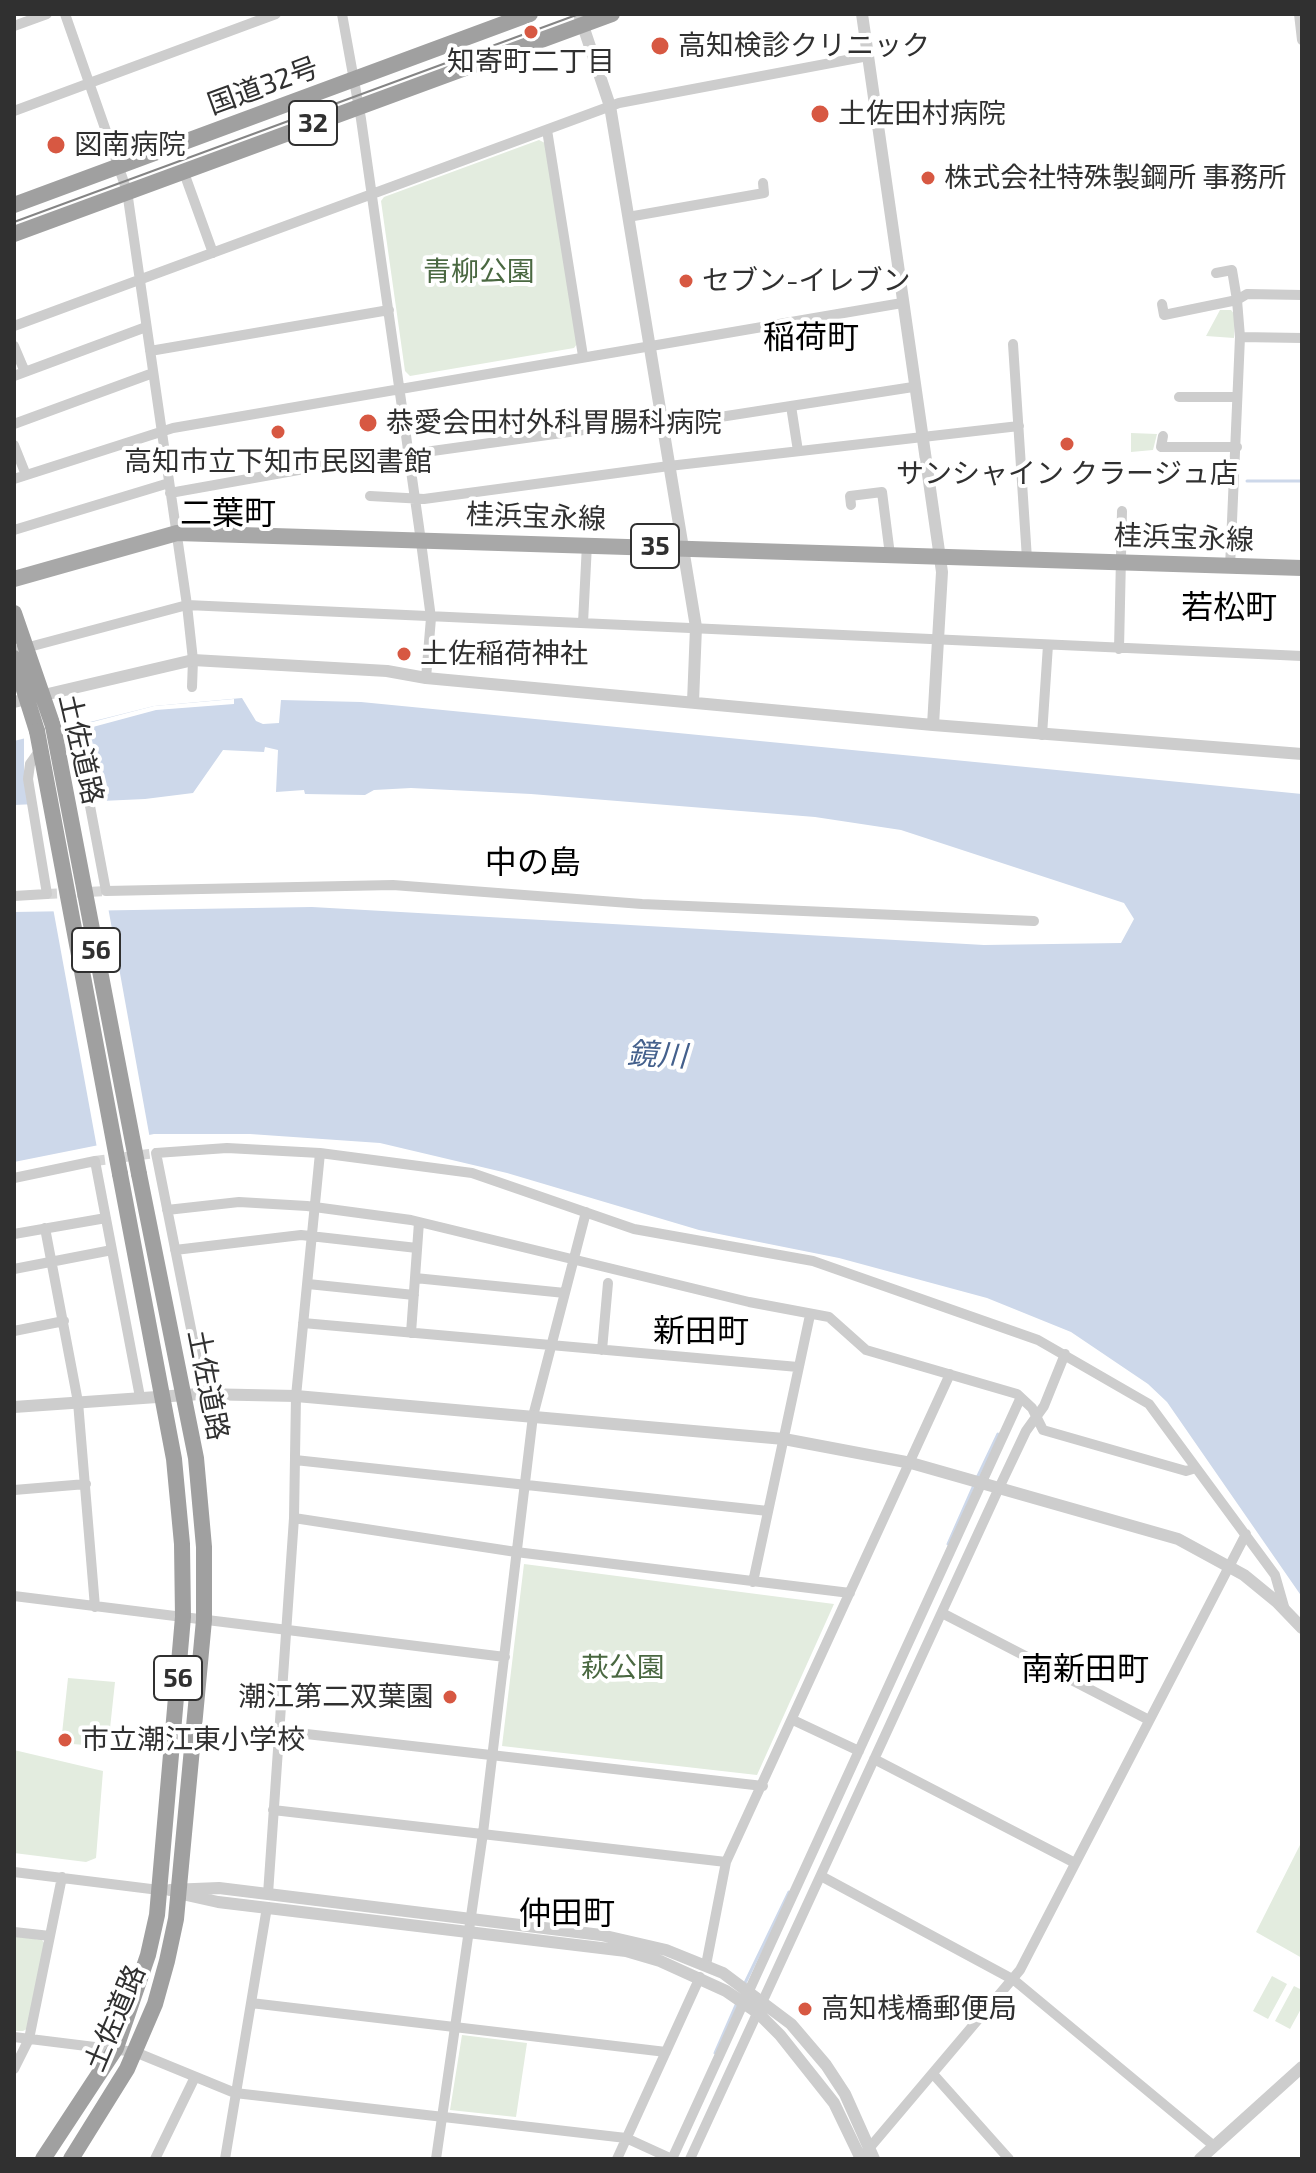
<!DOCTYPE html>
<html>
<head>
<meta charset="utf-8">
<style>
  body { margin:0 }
  #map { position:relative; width:1316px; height:2173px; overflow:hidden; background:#fff; font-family:"Exo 2",sans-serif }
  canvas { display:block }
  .frame { position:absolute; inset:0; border:16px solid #303030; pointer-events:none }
</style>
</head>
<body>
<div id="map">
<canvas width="1316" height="2173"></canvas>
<div class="frame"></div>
</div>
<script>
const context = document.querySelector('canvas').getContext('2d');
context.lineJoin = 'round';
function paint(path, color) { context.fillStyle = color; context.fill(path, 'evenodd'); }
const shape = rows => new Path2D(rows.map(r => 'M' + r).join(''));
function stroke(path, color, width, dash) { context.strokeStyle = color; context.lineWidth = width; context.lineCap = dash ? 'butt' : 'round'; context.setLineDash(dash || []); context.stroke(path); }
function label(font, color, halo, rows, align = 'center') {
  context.font = font + ' "Exo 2","Noto Sans JP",sans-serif'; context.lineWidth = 8; context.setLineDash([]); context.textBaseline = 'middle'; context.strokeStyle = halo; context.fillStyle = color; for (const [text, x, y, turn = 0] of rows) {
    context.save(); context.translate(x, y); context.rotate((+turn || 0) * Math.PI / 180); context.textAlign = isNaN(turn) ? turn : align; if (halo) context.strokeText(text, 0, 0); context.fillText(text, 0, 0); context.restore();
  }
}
paint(shape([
  [539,140,545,143,577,344,574,348,410,376,405,371,381,201,384,197],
  [1220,310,1231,310,1235,315,1234,338,1206,336],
  [1131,433,1157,434,1153,450,1131,452],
  [524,1564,834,1604,757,1775,502,1746],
  [68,1678,115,1682,108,1747,61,1743],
  [14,1750,103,1771,96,1858,86,1862,14,1853],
  [1302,1841,1302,1958,1256,1932],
  [14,1936,42,1940,45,1944,27,2029,23,2031,14,2031],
  [1272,1976,1287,1984,1268,2019,1253,2011],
  [1294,1986,1302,1990,1302,2007,1290,2029,1275,2021],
  [462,2035,527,2043,516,2117,450,2110]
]), '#e3ecdf');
paint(shape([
  [242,698,256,721,263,724,279,723,281,700,361,702,1302,794,1302,1597,1167,1402,1148,1384,1071,1332,987,1298,839,1258,699,1230,507,1173,380,1143,250,1134,154,1134,14,1162,14,912,312,907,984,945,1121,943,1134,919,1124,903,901,830,815,817,531,794,411,788,374,790,365,795,305,794,304,790,276,792,278,750,265,747,264,752,223,750,193,793,145,799,14,805,14,741,154,706]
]), '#cdd8ea');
paint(shape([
  [234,699,234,704,156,710,78,731,77,726,154,706],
  [72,723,91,767,80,770,86,806,37,808,24,780,24,734],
  [108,907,150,1139,97,1148,53,908]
]), '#fff');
stroke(shape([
  [1247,481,1302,481],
  [977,1478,998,1434],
  [948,1544,974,1485],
  [745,1983,789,1892],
  [715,2053,736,2005]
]), '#cdd8ea', 3);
stroke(shape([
  [47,894,106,891],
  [95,1161,156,1153]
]), '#d6d6d6', 10, [10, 5]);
stroke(shape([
  [65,14,127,191,187,605,193,660,192,687],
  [342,14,361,119,419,527,431,618,426,678],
  [1299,14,1302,40],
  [14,26,47,14],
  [14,111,276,14],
  [547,130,583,356],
  [183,170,213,253],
  [628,217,764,193,763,183],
  [1162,304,1164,315,1237,300,1232,270,1216,273],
  [14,326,619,103,868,56],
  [1240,337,1302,338],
  [1013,344,1027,559],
  [14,346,25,372],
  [150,351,389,310],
  [14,376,146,327],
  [1179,397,1237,397],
  [791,406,798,451],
  [14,424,153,373],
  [1163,436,1161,447,1237,447],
  [14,445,26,475],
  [14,479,173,428,902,303],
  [170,493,399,452,418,453,648,421,675,424,913,387],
  [370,496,424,499,669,466,1019,426],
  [851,505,850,496,882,492,890,555],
  [14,530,169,483],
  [1230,567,1240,337,1237,300,1247,294,1302,295],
  [583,623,587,544],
  [1119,649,1122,511],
  [14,651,187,605,1302,656],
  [55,731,78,755,83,769,106,891,393,885,642,904,1034,921],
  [1042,735,1048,645],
  [14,896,47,894,28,779,30,764,40,750],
  [14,1178,95,1161,140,1397],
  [167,1210,239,1202,307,1206,411,1220,749,1302,829,1317,866,1350,1017,1394,1032,1408,1043,1430,1186,1471,1196,1468],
  [45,1228,78,1402,95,1607],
  [14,1234,106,1218],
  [175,1250,301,1235,417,1248],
  [14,1269,112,1250],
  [415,1278,565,1293],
  [308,1284,414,1295],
  [303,1323,798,1367],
  [14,1331,64,1321],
  [411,1333,419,1222],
  [602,1350,608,1283],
  [204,1394,156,1153,227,1148,320,1153,472,1173,634,1229,813,1261,1038,1340,1149,1404,1275,1575,1285,1610],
  [295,1460,768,1511],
  [14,1490,86,1484],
  [294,1518,516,1552,850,1593],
  [753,1582,810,1315],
  [14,1596,505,1657],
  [942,1613,1149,1720],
  [793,1720,859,1751],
  [280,1731,763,1786],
  [874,1759,1075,1863],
  [273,1810,726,1862],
  [14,1872,159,1890],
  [821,1876,1014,1980,1214,2146],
  [268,1894,294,1518,296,1396,320,1153],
  [14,1932,50,1936],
  [706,1965,726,1862,950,1374],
  [251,2003,666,2052],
  [14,2037,135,2052,235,2093,626,2138,672,2159],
  [14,2069,29,2039,62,1877],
  [934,2075,1009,2159],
  [866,2152,1020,1970,1246,1534],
  [155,2159,195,2077],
  [225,2159,267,1907],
  [436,2159,483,1833,533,1416,586,1212],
  [617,2159,700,1977],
  [672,2159,1020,1399],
  [690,2159,999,1488,1026,1431,1044,1406,1065,1354]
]), '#cdcdcd', 10);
stroke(shape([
  [579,14,610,106,696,627,693,702],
  [862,14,942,572,933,725],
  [14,702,193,660,387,671,426,678,933,725,1302,754],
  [14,1407,200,1394,296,1396,784,1439,911,1463,1178,1539,1244,1575,1277,1602,1302,1628],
  [170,1890,219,1888,601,1935,666,1950,723,1973,791,2024,826,2065,845,2094,874,2159],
  [182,1894,218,1902,626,1951,660,1961,726,1991,758,2013,780,2035,834,2103,861,2159],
  [1200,2159,1302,2067]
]), '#cdcdcd', 12);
stroke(shape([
  [14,579,177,533,1302,568]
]), '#a8a8a8', 16);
stroke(shape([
  [14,205,530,14],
  [14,234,612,14],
  [14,613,53,726],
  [14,658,37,731],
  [43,2159,116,2048,148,1955,157,1915,183,1617,182,1544,174,1459,120,1174],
  [71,2159,127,2069,155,2004,167,1961,176,1919,204,1620,204,1547,196,1458,139,1174]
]), '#a0a0a0', 16);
stroke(shape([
  [14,222,579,14]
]), '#858585', 2);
stroke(shape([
  [53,726,139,1174],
  [37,731,120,1174]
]), '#a0a0a0', 16);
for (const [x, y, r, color] of [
  [531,32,8,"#d75842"],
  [660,46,10,"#d75842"],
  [820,114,10,"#d75842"],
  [56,145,10,"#d75842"],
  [928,178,8,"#d75842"],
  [686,281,8,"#d75842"],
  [368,423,10,"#d75842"],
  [278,432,8,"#d75842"],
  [1067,444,8,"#d75842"],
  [404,654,8,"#d75842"],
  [450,1697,8,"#d75842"],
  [65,1740,8,"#d75842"],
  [805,2009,8,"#d75842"]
]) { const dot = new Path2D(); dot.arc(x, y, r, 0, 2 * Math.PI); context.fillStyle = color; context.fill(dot); stroke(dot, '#fff', 3); }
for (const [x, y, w] of [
  [313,123,48],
  [655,546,48],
  [96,950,48],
  [178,1678,48]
]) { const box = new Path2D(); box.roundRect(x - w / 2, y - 22, w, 44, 6); context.fillStyle = '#fff'; context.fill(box); stroke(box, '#303030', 2); }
label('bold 26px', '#303030', null, [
  ["32",313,123],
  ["35",655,546],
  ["56",96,950],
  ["56",178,1678]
]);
label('28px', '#303030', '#fff', [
  ["高知検診クリニック",678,46],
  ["知寄町二丁目",531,62,"center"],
  ["土佐田村病院",838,114],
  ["図南病院",74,145],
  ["株式会社特殊製鋼所 事務所",944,178],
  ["セブン-イレブン",702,281],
  ["恭愛会田村外科胃腸科病院",386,423],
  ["高知市立下知市民図書館",278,462,"center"],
  ["サンシャイン クラージュ店",1067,474,"center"],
  ["土佐稲荷神社",420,654],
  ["潮江第二双葉園",434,1697,"right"],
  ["市立潮江東小学校",81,1740],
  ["高知桟橋郵便局",821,2009]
], 'left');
label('28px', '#303030', '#fff', [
  ["国道32号",263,86,-20],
  ["桂浜宝永線",536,517,2],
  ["桂浜宝永線",1184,538,2],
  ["土佐道路",81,749,77],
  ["土佐道路",208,1385,79],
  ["土佐道路",115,2018,-67]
]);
label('28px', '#4a6841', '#fff', [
  ["青柳公園",479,272],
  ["萩公園",623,1668]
]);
label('italic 30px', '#44608c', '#fff', [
  ["鏡川",657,1055,3]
]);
label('32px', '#000', '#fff', [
  ["稲荷町",811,337],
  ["二葉町",228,513],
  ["若松町",1229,607],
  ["中の島",533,862],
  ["新田町",701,1331],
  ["南新田町",1085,1669],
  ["仲田町",567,1913]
]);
</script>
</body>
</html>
